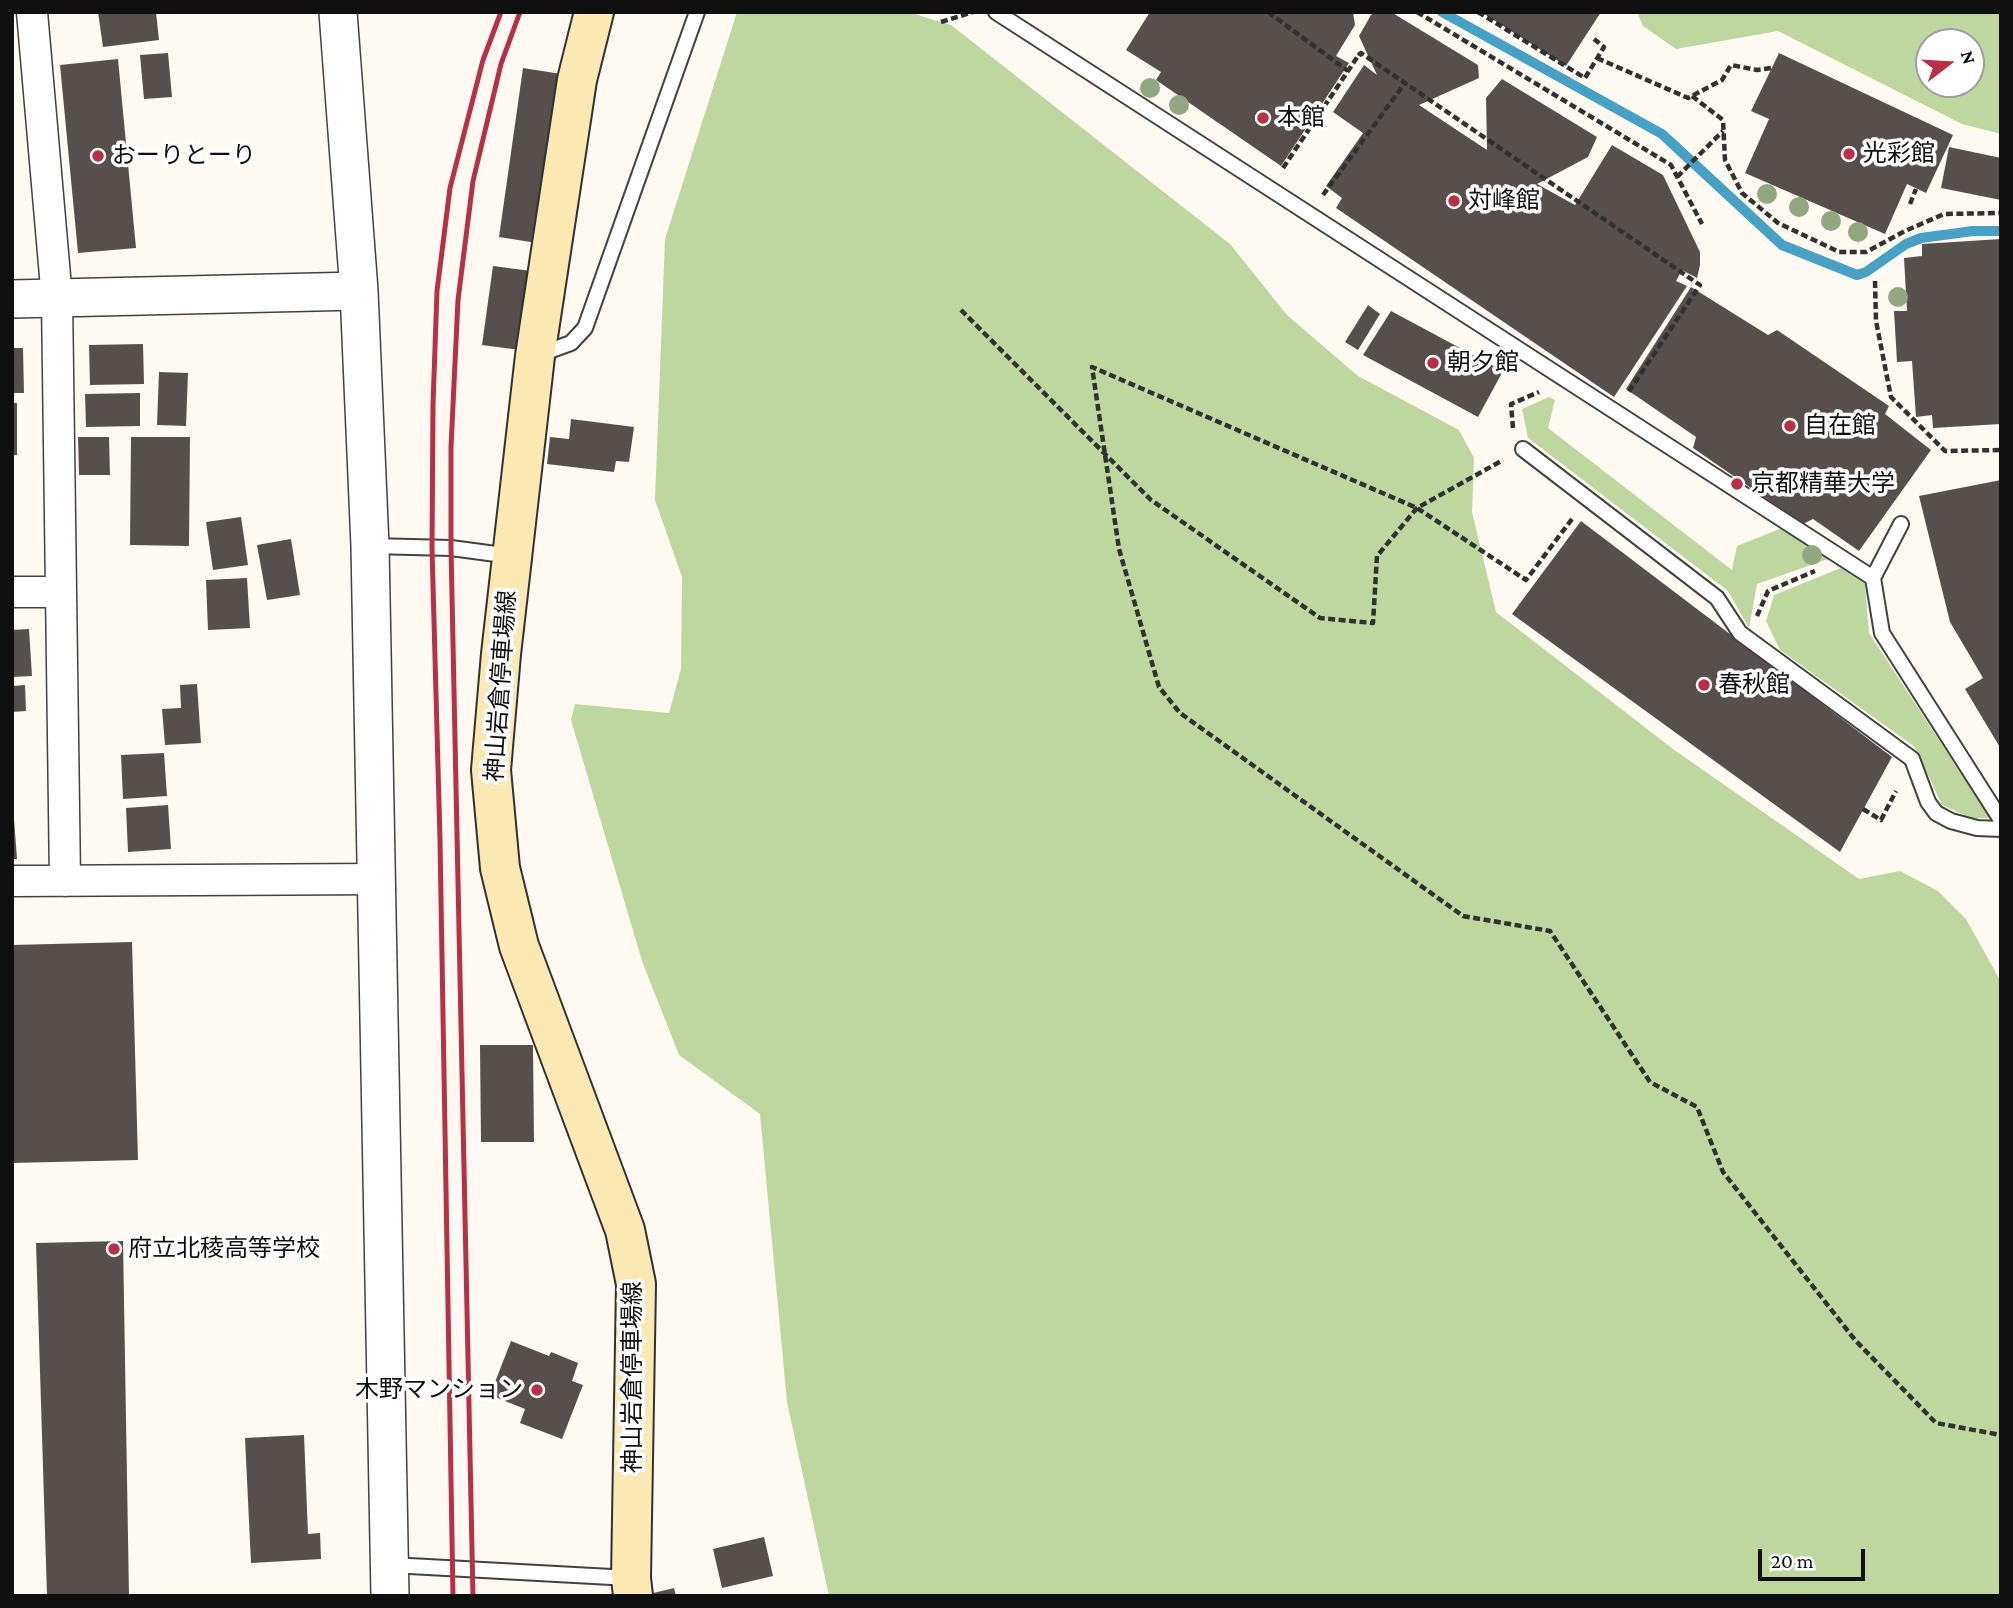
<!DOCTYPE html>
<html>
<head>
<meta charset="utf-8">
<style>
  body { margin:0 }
  #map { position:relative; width:2013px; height:1608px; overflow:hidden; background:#fefaf2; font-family:"Crimson Pro",serif }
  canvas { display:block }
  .frame { position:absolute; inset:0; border:14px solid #0f0f0f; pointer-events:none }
  .north { position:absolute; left:1915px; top:28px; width:70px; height:70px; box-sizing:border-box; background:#fff; border:2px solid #9f9f9f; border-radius:50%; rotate:73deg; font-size:19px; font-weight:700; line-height:28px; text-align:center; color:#0f0f0f }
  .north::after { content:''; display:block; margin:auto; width:24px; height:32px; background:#b73046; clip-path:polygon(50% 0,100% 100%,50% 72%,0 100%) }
  .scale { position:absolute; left:1758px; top:1549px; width:107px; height:32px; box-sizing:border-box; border:4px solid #0f0f0f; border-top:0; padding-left:9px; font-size:21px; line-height:24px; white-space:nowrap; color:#0f0f0f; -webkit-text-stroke:5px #fff; paint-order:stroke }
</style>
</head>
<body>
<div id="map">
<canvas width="2013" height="1608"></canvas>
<div class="frame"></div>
<div class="north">N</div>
<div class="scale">20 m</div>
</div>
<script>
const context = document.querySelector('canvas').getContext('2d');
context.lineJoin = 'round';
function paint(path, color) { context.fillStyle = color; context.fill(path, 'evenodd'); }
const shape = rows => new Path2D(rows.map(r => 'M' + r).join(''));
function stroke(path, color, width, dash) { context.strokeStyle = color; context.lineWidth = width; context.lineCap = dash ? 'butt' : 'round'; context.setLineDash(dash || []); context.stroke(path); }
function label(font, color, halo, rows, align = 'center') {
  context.font = font + ' "Crimson Pro","Noto Sans JP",serif'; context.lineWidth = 7; context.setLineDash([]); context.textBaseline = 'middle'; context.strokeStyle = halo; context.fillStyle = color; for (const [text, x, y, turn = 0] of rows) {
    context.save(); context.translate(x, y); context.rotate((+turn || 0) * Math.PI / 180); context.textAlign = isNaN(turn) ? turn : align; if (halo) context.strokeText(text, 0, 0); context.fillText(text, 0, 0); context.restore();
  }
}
paint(shape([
  [737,12,908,12,951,25,1230,244,1287,315,1358,376,1459,430,1474,458,1472,512,1496,612,1673,749,1859,879,1900,871,1938,891,1966,919,2001,982,2001,1596,829,1596,787,1402,760,1114,679,1055,642,961,571,720,575,704,669,713,681,669,682,577,655,500,665,239],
  [1637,12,2001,12,2001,134,1962,124,1778,31,1676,49,1643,26],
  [1929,42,1971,42,1971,84,1929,84],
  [1549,397,1555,400,1548,428,1732,570,1737,546,1782,528,1828,559,1757,584,1749,628,1728,591,1528,438,1522,409],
  [1841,568,1865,584,1869,633,1990,818,1971,818,1942,805,1915,747,1780,650,1766,621,1774,595]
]), '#bed79e');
stroke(shape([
  [1442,12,1662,134,1782,245,1857,275,1866,272,1906,244,1921,238,1973,231,2001,231]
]), '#46a1c5', 10);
paint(shape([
  [98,12,156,12,159,40,103,47],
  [1150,12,1353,12,1355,25,1336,56,1349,63,1281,166,1156,80,1161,72,1126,50],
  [1375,12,1391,12,1478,65,1479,78,1419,105,1487,150,1486,98,1502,79,1597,137,1588,157,1537,184,1575,205,1612,145,1663,175,1700,252,1700,265,1697,278,1682,270,1676,281,1687,286,1614,397,1336,208,1342,198,1326,186,1363,133,1333,112,1364,65,1377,75,1359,36,1371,15],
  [1481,12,1601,12,1566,66],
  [168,53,172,97,144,99,140,55],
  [1779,53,1953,135,1926,193,1907,184,1885,234,1745,173,1769,119,1751,111],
  [118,59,136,248,78,253,60,65],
  [523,68,561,74,537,243,499,237],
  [1949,147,2001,158,2001,200,1941,188],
  [2001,239,2001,424,1933,428,1932,415,1916,417,1912,361,1897,362,1894,311,1907,311,1904,258,1922,256,1922,244],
  [493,266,531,271,520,350,482,345],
  [1691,287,1768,335,1777,330,1889,406,1885,414,1931,450,1859,551,1813,519,1803,524,1693,448,1696,437,1626,389],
  [1368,305,1380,314,1358,350,1345,342],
  [1391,311,1503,371,1478,417,1363,355],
  [143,344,144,384,90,385,89,345],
  [12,348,23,348,24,393,12,393],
  [159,372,188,373,186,426,157,425],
  [140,393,140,426,86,427,85,394],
  [12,403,17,403,17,455,12,455],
  [571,419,634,427,629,462,616,461,614,472,547,464,550,437,569,439],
  [78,437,109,437,110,475,79,475],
  [131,437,190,437,189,546,130,545],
  [2001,480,2001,749,1965,689,1983,678,1950,622,1919,496],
  [241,517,248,565,213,570,206,522],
  [1581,521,1892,757,1840,852,1512,614],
  [291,539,300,595,267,600,257,545],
  [247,578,250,628,208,630,206,580],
  [29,629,32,676,12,677,12,630],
  [197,684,201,743,165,745,162,709,181,708,180,685],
  [25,685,26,711,12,712,12,686],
  [164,753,167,796,123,799,121,755],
  [168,805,171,849,128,852,126,808],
  [12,819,14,819,17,859,12,859],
  [132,942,138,1160,12,1163,12,945],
  [480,1045,533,1045,534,1142,481,1142],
  [123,1241,129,1596,47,1596,36,1243],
  [511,1341,549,1356,551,1352,578,1363,572,1381,583,1385,562,1439,520,1423,525,1409,490,1395],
  [304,1435,308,1534,320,1533,321,1559,251,1563,245,1438],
  [764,1537,773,1576,722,1588,713,1549],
  [674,1588,676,1596,646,1596,645,1595]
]), '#574f4c');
const service = shape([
  [996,12,1873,578,1901,524],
  [538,355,571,343,585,328,697,12],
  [1523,449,1717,598,1740,633,1912,759,1928,802,1936,813,1951,821,1977,828,2001,829],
  [371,546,451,548,511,556],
  [1873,578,1882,633,2001,820],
  [391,1565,630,1578]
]);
const minor = shape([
  [32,12,57,299,65,881],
  [12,592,61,592],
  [12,881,378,879]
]);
const tertiary = shape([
  [338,12,359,291,370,546,390,1596],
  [12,299,359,291]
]);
const secondary = shape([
  [594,12,577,80,535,356,501,654,491,770,500,868,519,946,625,1230,636,1284,631,1578,633,1596]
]);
stroke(service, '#424242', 18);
stroke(minor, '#424242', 33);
stroke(tertiary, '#424242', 40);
stroke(secondary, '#313131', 42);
stroke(shape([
  [1268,12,1348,71],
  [1417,12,1671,165,1702,224],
  [1478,12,1585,78,1604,47,1594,39],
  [941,22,973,12],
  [1359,56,1361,53,1700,285,1628,393],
  [1597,58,1688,98,1722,80,1731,65,1757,70,1771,68],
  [1692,96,1723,120,1725,160,1742,193,1778,223,1839,252,1866,252,1905,231,1944,214,2001,213],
  [1283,168,1360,53],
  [1677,177,1723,131],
  [1323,195,1405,83],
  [1910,204,1916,189],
  [1875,281,1876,321,1891,397,1945,451,2001,450],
  [961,310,1151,500,1320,618,1373,623,1377,556,1417,508,1503,460],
  [1513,428,1511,404,1539,392],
  [1572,519,1526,580,1417,508,1092,367,1119,549,1159,687,1180,713,1463,916,1550,931,1650,1082,1697,1107,1723,1172,1855,1340,1936,1423,2001,1435],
  [1757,616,1768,591,1815,571],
  [1863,809,1881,820,1896,791]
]), '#313131', 4.5, [7, 3.5]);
stroke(service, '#fff', 14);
stroke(minor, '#fff', 30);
stroke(tertiary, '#fff', 37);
stroke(secondary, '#fae9b2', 38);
stroke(shape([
  [453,1596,440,840,432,548,433,405,437,291,450,188,483,60,501,12],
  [473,1596,451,548,451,447,458,300,473,181,501,64,520,12]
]), '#b73046', 5);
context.fillStyle = '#91a780';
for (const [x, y] of [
  [1150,88],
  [1179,105],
  [1767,194],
  [1799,207],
  [1831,221],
  [1858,232],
  [1898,297],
  [1812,555]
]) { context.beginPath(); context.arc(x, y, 10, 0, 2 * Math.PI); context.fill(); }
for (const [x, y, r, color] of [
  [1263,118,7,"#b73046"],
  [1849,154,7,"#b73046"],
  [98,156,7,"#b73046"],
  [1454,201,7,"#b73046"],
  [1433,363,7,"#b73046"],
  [1790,426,7,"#b73046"],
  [1737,484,7,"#b73046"],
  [1704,685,7,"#b73046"],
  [114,1249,7,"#b73046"],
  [537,1390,7,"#b73046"]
]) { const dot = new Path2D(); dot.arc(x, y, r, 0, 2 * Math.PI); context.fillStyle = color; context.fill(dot); stroke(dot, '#fff', 2.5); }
label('24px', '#0f0f0f', '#fff', [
  ["本館",1277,118],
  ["光彩館",1863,154],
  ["おーりとーり",112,156],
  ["対峰館",1468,201],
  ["朝夕館",1447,363],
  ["自在館",1804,426],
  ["京都精華大学",1751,484],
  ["春秋館",1718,685],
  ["府立北稜高等学校",128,1249],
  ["木野マンション",523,1390,"right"]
], 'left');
label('24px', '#0f0f0f', '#fff', [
  ["神山岩倉停車場線",501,686,-86],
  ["神山岩倉停車場線",633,1377,-90]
]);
</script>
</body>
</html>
